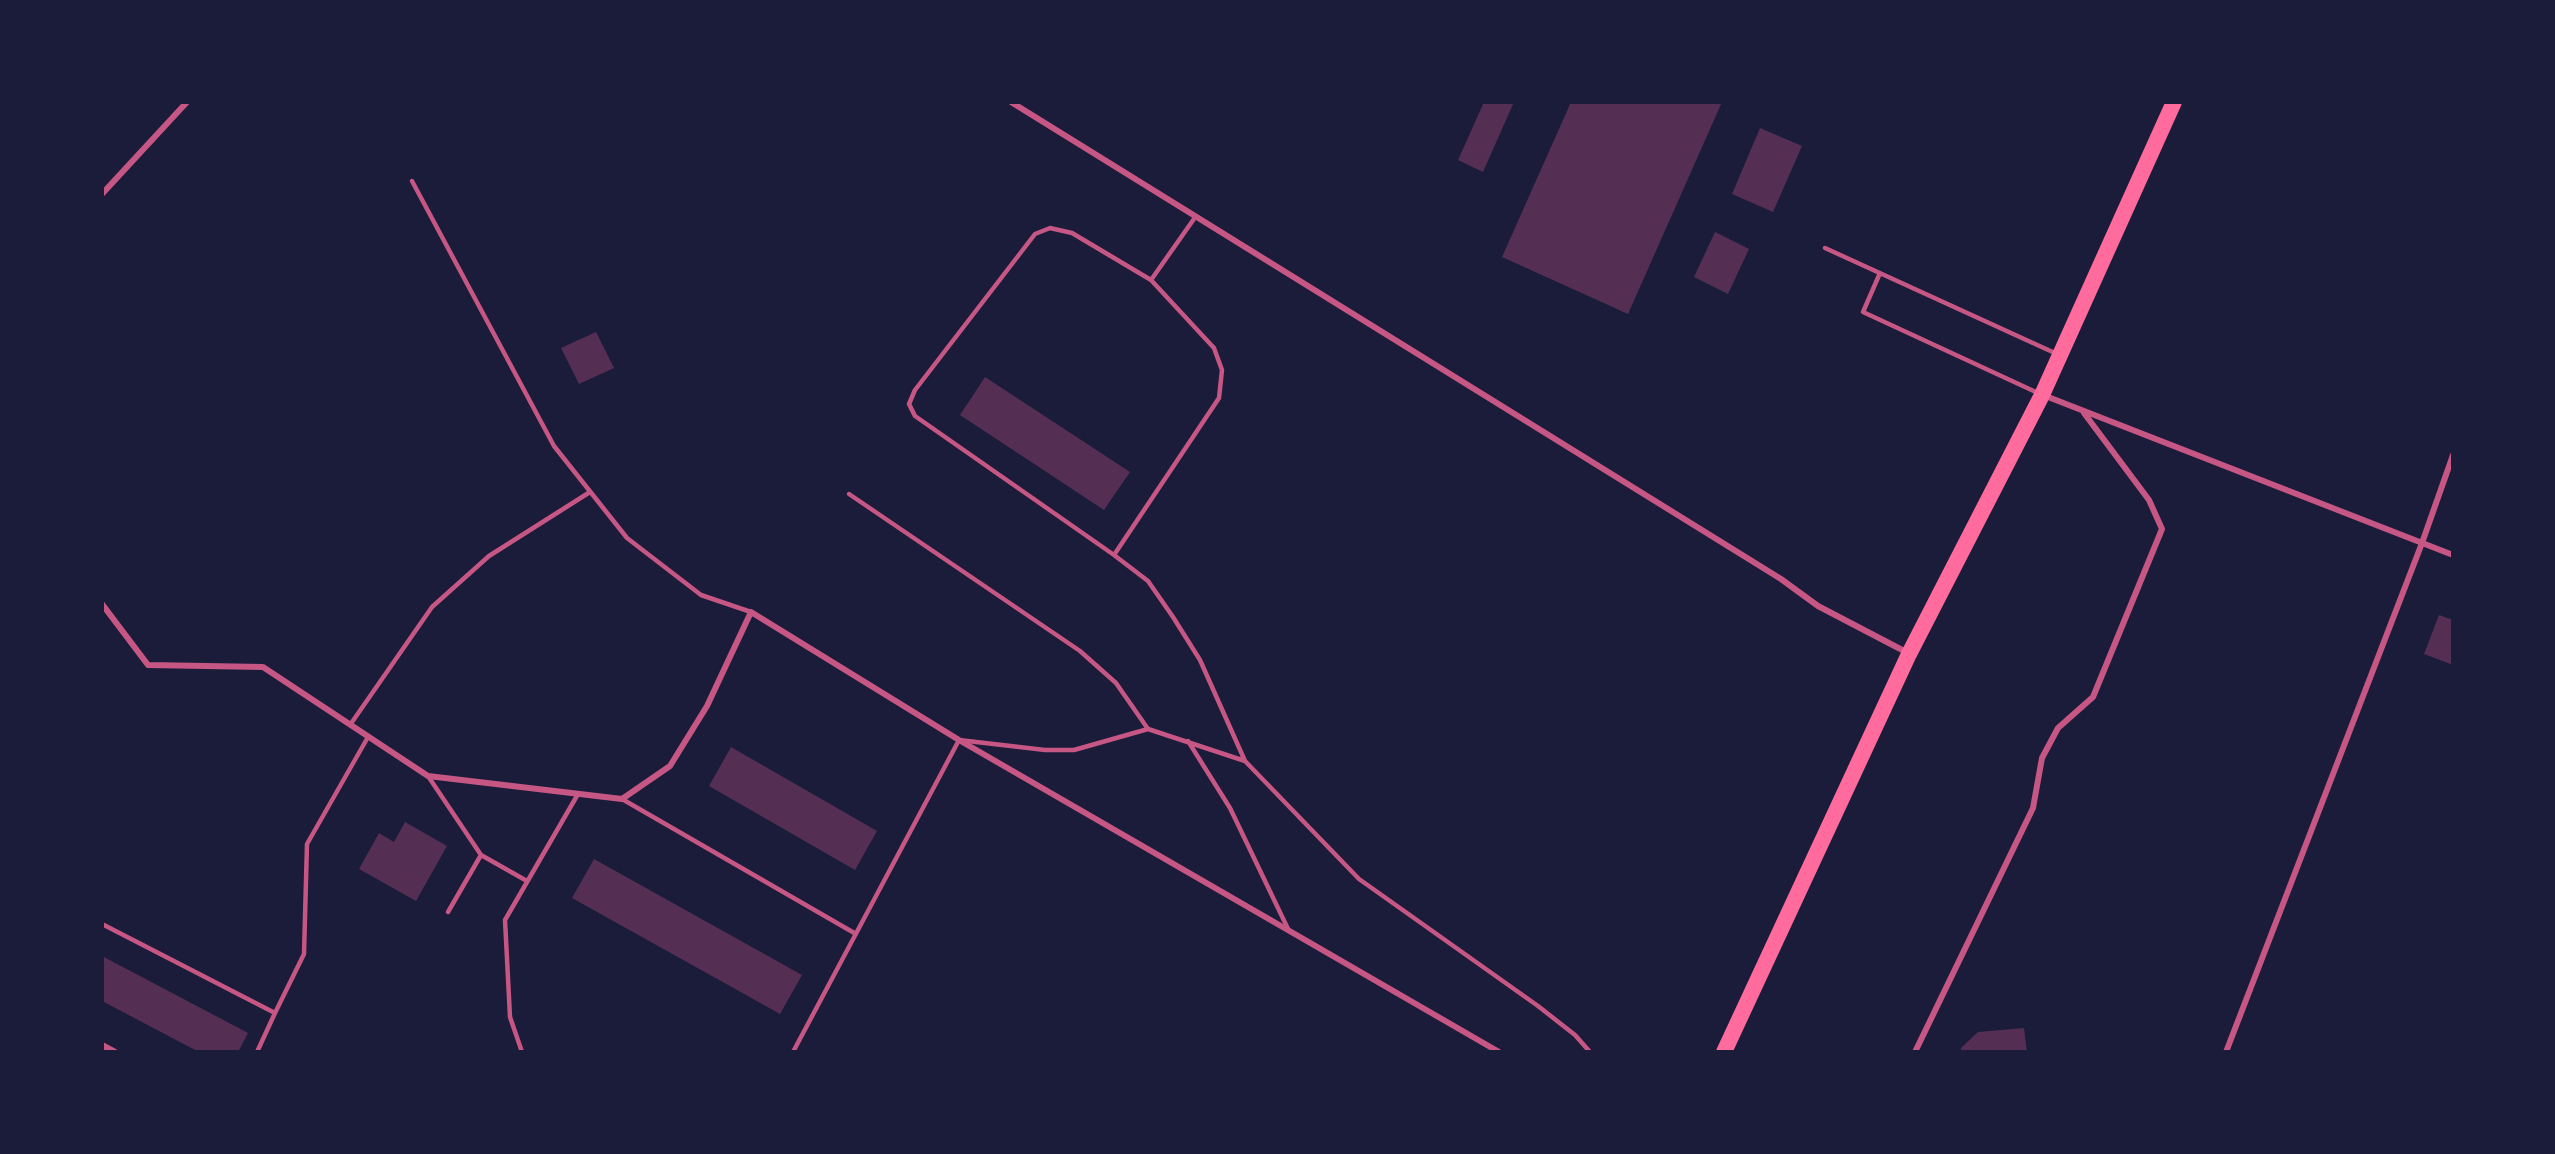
<!DOCTYPE html>
<html>
<head>
<meta charset="utf-8">
<style>
  body { margin:0 }
  #map { position:relative; width:2555px; height:1154px; overflow:hidden; background:#1b1b3a; font-family:Inter,sans-serif }
  canvas { display:block }
  .frame { position:absolute; inset:0; border:104px solid #1b1b3a; pointer-events:none }
</style>
</head>
<body>
<div id="map">
<canvas width="2555" height="1154"></canvas>
<div class="frame"></div>
</div>
<script>
const context = document.querySelector('canvas').getContext('2d');
context.lineJoin = 'round';
function paint(path, color) { context.fillStyle = color; context.fill(path, 'evenodd'); }
const shape = rows => new Path2D(rows.map(r => 'M' + r).join(''));
function stroke(path, color, width, dash) { context.strokeStyle = color; context.lineWidth = width; context.lineCap = dash ? 'butt' : 'round'; context.setLineDash(dash || []); context.stroke(path); }
paint(shape([
  [1484,102,1514,102,1483,172,1458,160],
  [1571,102,1722,102,1628,314,1502,257],
  [1760,128,1802,146,1773,212,1732,194],
  [1715,232,1749,249,1728,294,1694,277],
  [596,332,614,368,579,384,561,348],
  [985,377,1130,472,1104,510,960,415],
  [2439,615,2453,620,2453,665,2424,654],
  [731,747,877,831,855,870,709,786],
  [405,822,447,846,416,901,359,869,379,833,394,842],
  [594,859,802,975,780,1014,572,898],
  [102,956,248,1033,238,1052,199,1052,102,1001],
  [2024,1028,2027,1052,1961,1052,1961,1048,1978,1032]
]), '#542f53');
stroke(shape([
  [412,181,554,446,627,538,701,595,751,612],
  [1050,228,1072,233,1151,280,1214,348,1222,370,1219,398,1114,555,915,416,909,404,915,390,1035,234,1050,228],
  [1825,248,2057,354],
  [1880,273,1863,312,2038,393],
  [1151,280,1196,216],
  [849,494,1080,651,1116,683,1148,729,1245,761,1359,879,1538,1006,1575,1035,1590,1052],
  [1114,555,1148,581,1173,617,1200,660,1245,761],
  [350,725,432,607,489,556,590,492],
  [1188,741,1230,808,1289,931],
  [428,776,481,855,448,912],
  [622,799,856,934],
  [481,855,527,881],
  [102,924,275,1013,257,1052],
  [275,1013,304,954,307,844,368,737],
  [522,1052,510,1017,505,920,578,794],
  [793,1052,959,740,1045,750,1074,750,1148,729]
]), '#c65784', 4.5);
stroke(shape([
  [1011,102,1781,579,1818,606,1908,653],
  [102,194,187,102],
  [2043,395,2453,555],
  [102,604,148,665,263,667,428,776,622,799,670,766,707,706,751,612,959,740,1499,1052],
  [102,1045,115,1052],
  [1915,1052,2033,808,2042,758,2058,728,2093,697,2162,529,2149,500,2084,413],
  [2226,1052,2422,543,2453,455]
]), '#c65784', 6);
stroke(shape([
  [1724,1052,1909,654,2042,395,2174,102]
]), '#ff6b9d', 16);
</script>
</body>
</html>
